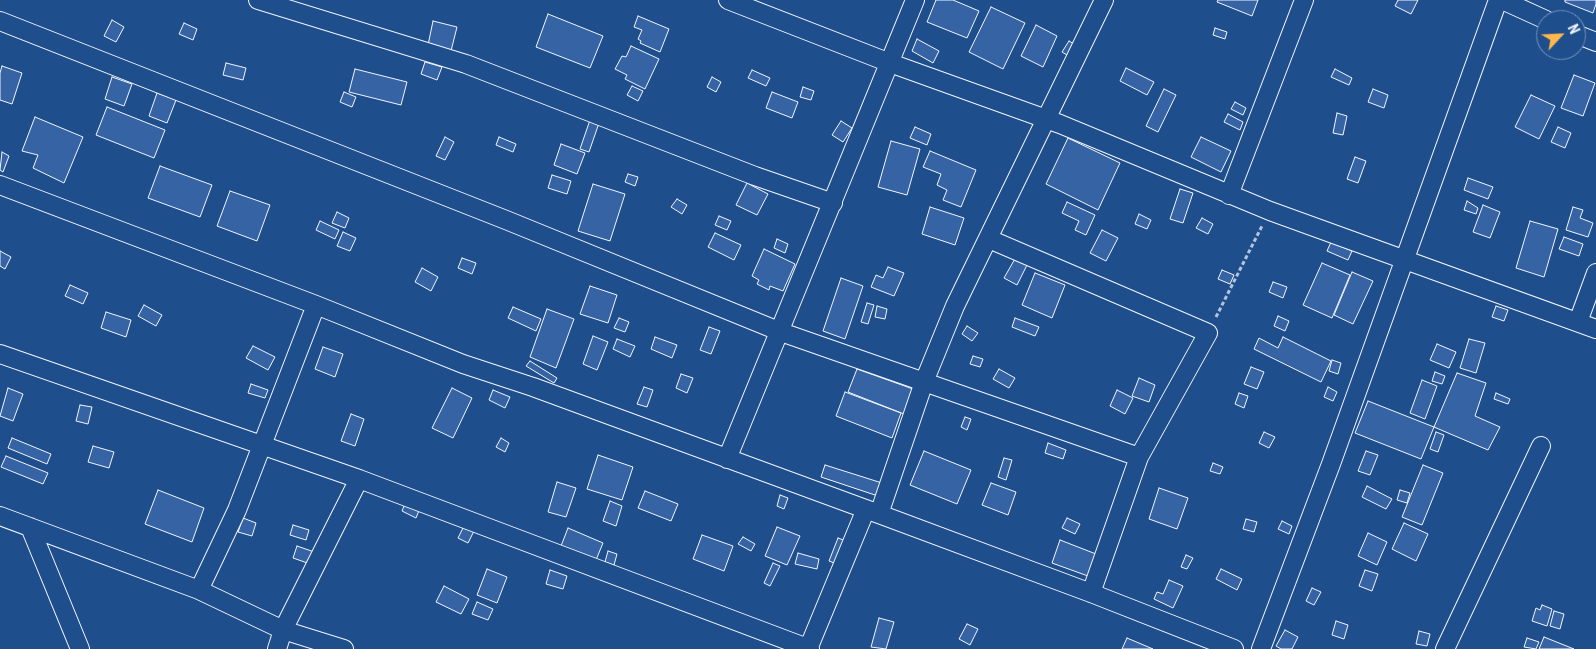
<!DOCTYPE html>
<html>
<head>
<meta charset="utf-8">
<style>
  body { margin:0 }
  #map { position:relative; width:1596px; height:649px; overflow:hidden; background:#1f4e8c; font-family:"Roboto Condensed",sans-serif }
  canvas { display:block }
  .north { position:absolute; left:1536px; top:10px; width:50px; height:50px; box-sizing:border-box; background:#1f4e8c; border:1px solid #7391ba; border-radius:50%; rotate:65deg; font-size:14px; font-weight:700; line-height:20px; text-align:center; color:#f2f6ff }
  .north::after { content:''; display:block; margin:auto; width:18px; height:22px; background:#ffb74d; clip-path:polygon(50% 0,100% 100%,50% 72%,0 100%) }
</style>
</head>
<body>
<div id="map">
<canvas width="1596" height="649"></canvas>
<div class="north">N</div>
</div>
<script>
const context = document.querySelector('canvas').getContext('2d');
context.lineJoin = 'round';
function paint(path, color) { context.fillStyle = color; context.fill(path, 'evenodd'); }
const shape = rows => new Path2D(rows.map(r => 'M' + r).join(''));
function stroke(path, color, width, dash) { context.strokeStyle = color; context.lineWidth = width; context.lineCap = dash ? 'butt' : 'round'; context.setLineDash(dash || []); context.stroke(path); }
const building = shape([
  [936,0,953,0,979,11,967,38,927,22,936,0],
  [1218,0,1258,0,1252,16,1217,2,1218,0],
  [1398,0,1418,0,1411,14,1395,6,1398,0],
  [1565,0,1596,0,1596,4,1593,13,1565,2,1565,0],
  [991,7,1025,23,1003,69,969,52,991,7],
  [548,14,603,36,590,68,536,47,548,14],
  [638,16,669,29,660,52,640,43,641,41,638,39,642,30,634,27,638,16],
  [112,20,124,27,116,42,104,36,112,20],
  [433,21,457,27,451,51,428,45,433,21],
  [184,23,197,29,193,40,179,34,184,23],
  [1036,25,1057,36,1043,67,1021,56,1036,25],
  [1215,28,1227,32,1225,39,1213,35,1215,28],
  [917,39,939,51,933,63,912,51,917,39],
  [1069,41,1079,47,1072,58,1062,52,1069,41],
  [631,46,659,59,645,89,625,79,627,75,615,69,622,56,626,57,631,46],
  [425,62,442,67,437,80,421,74,425,62],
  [226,63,246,68,243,80,223,75,226,63],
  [2,66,22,73,12,104,0,100,0,73,2,66],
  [1126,68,1154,82,1147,95,1120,81,1126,68],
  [355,69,407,82,401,105,349,92,355,69],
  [1335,69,1352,78,1349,85,1331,77,1335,69],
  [752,70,770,78,766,86,748,78,752,70],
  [1574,75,1595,83,1583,116,1561,108,1574,75],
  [112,77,132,84,124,106,105,99,112,77],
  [712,77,721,82,716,92,707,87,712,77],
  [632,86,643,91,638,101,627,95,632,86],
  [803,87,814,91,811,100,800,97,803,87],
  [1164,89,1176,95,1158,132,1146,126,1164,89],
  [1373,89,1388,95,1384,108,1368,102,1373,89],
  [344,92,356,97,352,107,340,102,344,92],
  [772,92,798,102,792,118,766,108,772,92],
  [157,93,176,100,167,123,149,116,157,93],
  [1531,95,1555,106,1539,139,1515,127,1531,95],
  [1235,102,1246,108,1243,115,1231,109,1235,102],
  [107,107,165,130,154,158,96,135,107,107],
  [1337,113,1347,116,1343,135,1333,133,1337,113],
  [1228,114,1243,122,1240,130,1224,122,1228,114],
  [35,117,83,137,64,183,33,168,38,155,22,151,35,117],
  [590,120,599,123,589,152,580,149,590,120],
  [841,121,852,128,843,142,832,135,841,121],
  [915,127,931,134,927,145,910,138,915,127],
  [1558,127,1571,133,1565,148,1551,142,1558,127],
  [445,137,454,142,445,160,436,156,445,137],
  [499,137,516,144,513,152,496,145,499,137],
  [1201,137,1231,151,1221,172,1191,157,1201,137],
  [1068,138,1120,163,1098,210,1046,184,1068,138],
  [891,141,920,149,907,195,878,187,891,141],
  [561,144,585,153,577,174,554,165,561,144],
  [930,151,976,170,961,207,943,200,947,190,937,185,941,174,923,167,930,151],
  [2,152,9,156,3,172,0,170,2,152],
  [1355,157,1366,161,1358,183,1347,179,1355,157],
  [160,166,212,185,200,217,148,198,160,166],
  [628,174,638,177,635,186,625,182,628,174],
  [552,175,571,181,567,194,548,188,552,175],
  [1468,178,1493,187,1488,199,1464,190,1468,178],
  [747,183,768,194,757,215,736,205,747,183],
  [593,184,625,194,610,241,578,231,593,184],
  [1180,189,1193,193,1183,223,1170,219,1180,189],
  [230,191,270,205,257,241,217,226,230,191],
  [677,199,687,205,682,214,671,207,677,199],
  [1467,201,1478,208,1476,214,1464,210,1467,201],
  [1067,202,1095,215,1086,235,1075,230,1079,221,1062,213,1067,202],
  [1483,205,1500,212,1490,238,1473,232,1483,205],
  [930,207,964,218,955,245,922,234,930,207],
  [1573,207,1583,210,1580,218,1593,223,1588,237,1566,230,1573,207],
  [337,212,349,218,345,228,332,223,337,212],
  [1139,214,1151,220,1147,229,1135,224,1139,214],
  [719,216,731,221,727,230,715,225,719,216],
  [1202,218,1213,224,1208,234,1196,228,1202,218],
  [320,221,339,230,335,239,316,230,320,221],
  [1530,221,1558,229,1544,277,1516,268,1530,221],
  [1102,230,1118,238,1106,261,1090,253,1102,230],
  [343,232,356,238,350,251,337,246,343,232],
  [715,233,741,245,734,260,708,247,715,233],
  [1564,237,1583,244,1579,256,1559,249,1564,237],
  [777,239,788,244,785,253,774,248,777,239],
  [1331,242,1352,251,1348,260,1327,251,1331,242],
  [764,249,795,264,783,291,770,286,769,290,757,284,759,280,752,276,764,249],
  [0,251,11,257,5,269,0,266,0,251],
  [1016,257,1028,263,1017,285,1004,278,1016,257],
  [462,258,476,263,472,274,458,268,462,258],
  [1322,263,1350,275,1332,318,1303,305,1322,263],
  [888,267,904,273,894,296,871,287,876,275,883,278,888,267],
  [422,268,438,277,431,291,415,282,422,268],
  [1222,270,1234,275,1230,284,1218,279,1222,270],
  [1352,272,1373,281,1353,324,1334,315,1352,272],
  [1035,273,1065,285,1052,318,1022,305,1035,273],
  [841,278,863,286,845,339,823,331,841,278],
  [1273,282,1287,287,1283,298,1269,292,1273,282],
  [70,285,88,293,83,304,65,296,70,285],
  [590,286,617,295,608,323,580,314,590,286],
  [867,303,874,305,868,324,861,322,867,303],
  [144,305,162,315,156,326,138,316,144,305],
  [877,306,887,309,885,319,875,317,877,306],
  [1496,306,1508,310,1504,321,1492,317,1496,306],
  [513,307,541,319,536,331,508,318,513,307],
  [547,309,574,319,556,368,530,357,547,309],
  [106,312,131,320,126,337,101,328,106,312],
  [1278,316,1289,321,1285,331,1274,326,1278,316],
  [619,318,629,322,625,332,614,328,619,318],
  [1015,318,1039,327,1035,336,1012,327,1015,318],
  [967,326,978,333,972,341,962,334,967,326],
  [709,327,720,331,711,354,700,350,709,327],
  [593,336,608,342,597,370,583,364,593,336],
  [655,337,677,345,672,358,651,349,655,337],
  [1283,337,1331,361,1321,382,1254,349,1259,338,1278,348,1283,337],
  [617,339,635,346,630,357,613,349,617,339],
  [1469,339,1485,343,1476,373,1460,368,1469,339],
  [1437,344,1456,352,1449,368,1430,360,1437,344],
  [253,346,275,357,268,370,246,358,253,346],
  [323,347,343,354,335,377,315,369,323,347],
  [973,356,983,359,980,367,970,364,973,356],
  [1332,360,1341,363,1338,374,1329,371,1332,360],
  [530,361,557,378,554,383,526,366,530,361],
  [1251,367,1264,372,1257,389,1244,384,1251,367],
  [857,369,913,389,904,414,848,392,857,369],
  [999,369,1015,378,1009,388,993,379,999,369],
  [1435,372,1445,376,1442,384,1432,381,1435,372],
  [1457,373,1486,383,1475,416,1500,427,1488,450,1434,427,1457,373],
  [681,374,693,378,687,393,676,388,681,374],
  [1139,378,1155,385,1149,402,1132,396,1139,378],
  [1422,380,1437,386,1425,419,1410,413,1422,380],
  [251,384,268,390,265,398,248,393,251,384],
  [644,387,653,390,647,407,637,404,644,387],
  [1328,387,1337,392,1333,401,1324,397,1328,387],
  [8,388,23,394,13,421,0,416,8,388],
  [452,388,472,398,453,438,432,428,452,388],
  [493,390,510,397,505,408,489,400,493,390],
  [1117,390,1133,398,1125,414,1110,406,1117,390],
  [845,392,901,413,892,438,836,416,845,392],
  [1239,393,1248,396,1244,408,1235,404,1239,393],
  [1496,393,1510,399,1508,404,1494,399,1496,393],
  [1368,401,1434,427,1421,459,1355,433,1368,401],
  [80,405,92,407,88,424,76,421,80,405],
  [351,414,364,419,355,446,341,441,351,414],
  [965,417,971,419,967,430,961,427,965,417],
  [1264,432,1275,437,1269,448,1259,443,1264,432],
  [1436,432,1444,435,1438,452,1430,449,1436,432],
  [12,438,51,454,47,464,8,448,12,438],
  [501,438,509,443,505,452,496,447,501,438],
  [1048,443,1066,450,1063,459,1045,453,1048,443],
  [93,446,114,452,109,468,88,462,93,446],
  [924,451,971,470,957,504,910,485,924,451],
  [1366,451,1378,455,1370,475,1358,471,1366,451],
  [598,455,633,467,622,500,587,489,598,455],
  [6,456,48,473,43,484,1,467,6,456],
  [1004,458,1012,460,1006,480,998,477,1004,458],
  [1213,463,1223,467,1220,474,1210,471,1213,463],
  [825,465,882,483,878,496,821,477,825,465],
  [1423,465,1443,473,1422,525,1402,517,1423,465],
  [557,482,576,488,566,517,548,512,557,482],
  [991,483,1016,492,1008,515,982,505,991,483],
  [1367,486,1392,499,1386,509,1362,497,1367,486],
  [1159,488,1188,498,1177,529,1149,519,1159,488],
  [158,490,204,508,192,542,145,524,158,490],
  [1400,490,1410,493,1407,503,1397,500,1400,490],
  [645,491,678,504,671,521,638,508,645,491],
  [780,495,788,498,784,509,777,506,780,495],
  [406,501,420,508,416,518,402,511,406,501],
  [610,501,622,506,616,526,603,521,610,501],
  [243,518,256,523,252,536,238,532,243,518],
  [1067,518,1080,524,1075,534,1062,528,1067,518],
  [1246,519,1257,522,1254,532,1243,529,1246,519],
  [1282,521,1292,526,1289,534,1278,529,1282,521],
  [1404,523,1428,534,1416,561,1392,549,1404,523],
  [293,525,309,530,306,540,290,535,293,525],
  [464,526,474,531,468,543,458,538,464,526],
  [777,527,800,536,787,565,765,556,777,527],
  [568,528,603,543,596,560,561,546,568,528],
  [1368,533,1387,542,1377,565,1358,556,1368,533],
  [702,535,733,546,724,571,693,559,702,535],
  [743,537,755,544,751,551,738,544,743,537],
  [838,538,851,543,842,566,829,561,838,538],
  [1060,540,1096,554,1088,576,1052,563,1060,540],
  [297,546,320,554,316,566,293,558,297,546],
  [608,551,617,554,614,565,605,562,608,551],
  [798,553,819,559,817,569,795,564,798,553],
  [1186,555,1193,558,1187,569,1181,567,1186,555],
  [773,563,780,566,770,586,764,583,773,563],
  [487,569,507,577,497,603,477,595,487,569],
  [1221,569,1242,579,1237,590,1216,579,1221,569],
  [550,570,567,576,563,589,546,584,550,570],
  [1365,570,1378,574,1372,591,1359,586,1365,570],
  [1169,580,1183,586,1173,608,1154,599,1157,592,1163,594,1169,580],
  [444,586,469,599,461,614,436,602,444,586],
  [1312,588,1321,592,1314,605,1306,601,1312,588],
  [477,602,493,609,488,620,472,614,477,602],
  [1542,605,1552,609,1547,626,1532,621,1536,608,1540,610,1542,605],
  [1554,611,1564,614,1560,629,1550,626,1554,611],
  [879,618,894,622,886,649,871,647,879,618],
  [1336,621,1348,625,1344,639,1332,635,1336,621],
  [967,624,978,629,970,645,959,639,967,624],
  [1285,630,1298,637,1292,649,1281,649,1276,646,1285,630],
  [1419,631,1430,634,1427,646,1416,644,1419,631],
  [1544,637,1574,649,1539,649,1544,637],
  [1127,638,1153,649,1122,649,1127,638],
  [1527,638,1539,642,1536,649,1524,647,1527,638]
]);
paint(building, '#3563a3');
stroke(building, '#f2f6ff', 1);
const minor = shape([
  [258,0,466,64,755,176,833,203],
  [728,0,890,63,1060,124,1270,211,1596,329],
  [1502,0,1546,20],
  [0,21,506,220,781,332,1139,457],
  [1576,34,1596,42],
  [0,185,316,305,463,364,533,387,879,514,1091,593,1234,649],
  [1229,195,1304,0],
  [989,239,1208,333,1139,457,1091,593],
  [1578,322,1596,273],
  [0,354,359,479,810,649],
  [727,459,915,0],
  [879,514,924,382,955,306,1104,0],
  [0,516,199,590,283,630,344,649],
  [30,527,80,649],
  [199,590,237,510,316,305],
  [277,649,283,630,359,479],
  [808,649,866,509],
  [1261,649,1331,464,1498,0],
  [1445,649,1541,446]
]);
stroke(minor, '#f2f6ff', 20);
stroke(shape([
  [1216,317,1262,226]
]), '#b3c4dc', 3, [4, 2.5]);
stroke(minor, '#1f4e8c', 18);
</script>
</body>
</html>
